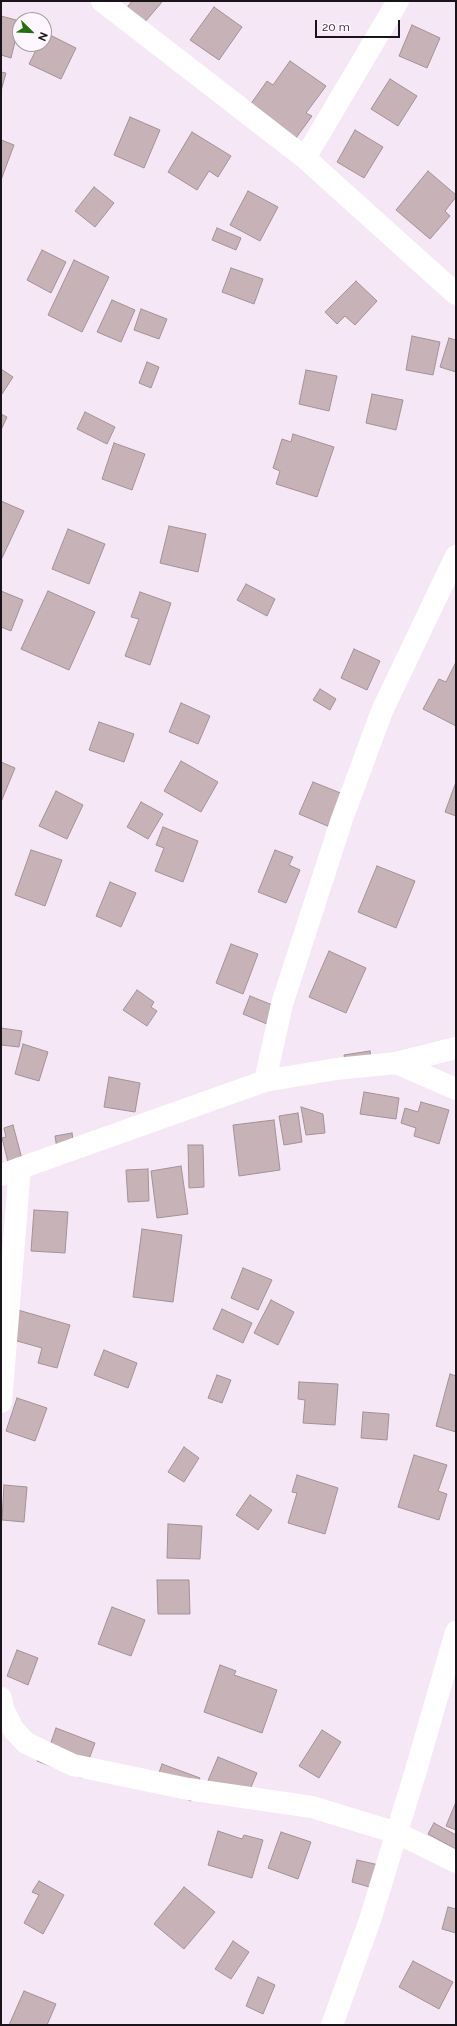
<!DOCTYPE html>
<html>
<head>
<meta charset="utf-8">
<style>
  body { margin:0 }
  #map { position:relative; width:457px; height:2026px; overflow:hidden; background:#f5e7f5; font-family:Raleway,sans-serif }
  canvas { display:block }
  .frame { position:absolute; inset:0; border:2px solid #191419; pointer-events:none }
  .north { position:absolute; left:12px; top:12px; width:40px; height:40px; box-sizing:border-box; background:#fff7ff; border:1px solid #a39ca3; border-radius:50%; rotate:113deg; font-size:11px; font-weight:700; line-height:16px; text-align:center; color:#191419 }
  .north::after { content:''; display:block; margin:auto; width:14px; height:18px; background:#256e0d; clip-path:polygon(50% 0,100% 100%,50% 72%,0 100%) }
  .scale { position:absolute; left:315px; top:20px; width:85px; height:18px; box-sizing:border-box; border:2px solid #191419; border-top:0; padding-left:5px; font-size:12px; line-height:14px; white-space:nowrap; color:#191419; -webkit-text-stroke:3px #fff7ff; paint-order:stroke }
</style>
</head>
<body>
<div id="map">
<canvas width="457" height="2026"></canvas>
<div class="frame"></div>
<div class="north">N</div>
<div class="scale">20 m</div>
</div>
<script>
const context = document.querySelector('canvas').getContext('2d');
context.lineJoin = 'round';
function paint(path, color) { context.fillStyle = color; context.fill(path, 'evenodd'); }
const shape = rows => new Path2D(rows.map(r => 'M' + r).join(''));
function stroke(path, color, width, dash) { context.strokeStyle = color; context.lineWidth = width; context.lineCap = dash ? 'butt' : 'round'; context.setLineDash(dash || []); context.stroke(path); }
const building = shape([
  [132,1,160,1,162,2,144,23,126,9,132,1],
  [214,7,242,27,219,60,190,40,214,7],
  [1,16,20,21,11,58,1,55,1,16],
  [412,25,440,38,427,68,399,56,412,25],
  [44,32,76,48,61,79,29,64,39,44,44,44,44,32],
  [290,61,326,86,306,113,312,116,296,138,250,105,267,81,273,85,290,61],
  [1,72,6,73,1,91,1,72],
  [390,79,417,96,398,126,371,109,390,79],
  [130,117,160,130,144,168,114,155,130,117],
  [355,130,383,147,364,178,337,162,355,130],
  [192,132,231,156,218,177,209,171,197,190,168,172,192,132],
  [1,140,14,145,1,180,1,140],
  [428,171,456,195,456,197,445,211,450,216,430,239,396,210,428,171],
  [94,187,114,203,95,227,75,211,94,187],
  [248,191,278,207,260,241,230,225,248,191],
  [217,228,241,238,236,250,212,240,217,228],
  [42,250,66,262,51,293,27,280,42,250],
  [74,260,109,277,82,332,48,315,74,260],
  [231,268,263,279,254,304,222,292,231,268],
  [356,281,377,301,355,325,345,316,337,324,325,312,356,281],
  [112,300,135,310,121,342,97,332,112,300],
  [141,309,167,319,159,339,134,330,141,309],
  [412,336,440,342,433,375,406,370,412,336],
  [449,338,456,340,456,372,440,367,449,338],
  [147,362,159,367,151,388,139,383,147,362],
  [1,369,13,377,2,394,1,393,1,369],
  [306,370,337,376,329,411,299,404,306,370],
  [372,394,403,400,396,430,366,423,372,394],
  [85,412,115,427,107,444,77,429,85,412],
  [1,414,7,417,1,430,1,414],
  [293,434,334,447,317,497,276,484,280,471,273,468,282,439,291,442,293,434],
  [114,443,145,454,132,490,102,479,114,443],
  [1,501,24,511,2,558,1,558,1,501],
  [169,526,206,534,198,572,160,563,169,526],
  [68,529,105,544,89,584,52,569,68,529],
  [246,584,275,599,267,616,237,600,246,584],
  [1,591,23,600,11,631,1,627,1,591],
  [48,591,95,612,69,670,21,649,48,591],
  [140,592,171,603,150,665,125,656,139,619,131,617,140,592],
  [354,649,380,661,367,690,341,678,354,649],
  [456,662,456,726,423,709,439,679,446,682,456,662],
  [320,689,336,699,330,710,313,700,320,689],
  [181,703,210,716,198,744,169,732,181,703],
  [99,722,134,734,124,762,89,750,99,722],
  [181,761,218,782,201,812,164,791,181,761],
  [1,762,15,768,1,802,1,762],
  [313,782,343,794,330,827,299,814,313,782],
  [456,782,456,816,445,812,456,782],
  [56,791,83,805,67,839,39,826,56,791],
  [141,802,163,814,148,839,127,827,141,802],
  [163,827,198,841,183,882,155,871,164,848,156,845,163,827],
  [31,850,62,860,45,906,15,895,31,850],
  [275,850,293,857,289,865,300,870,286,903,258,892,275,850],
  [377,866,415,881,396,928,358,912,377,866],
  [110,882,136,893,121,927,96,916,110,882],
  [231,944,258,954,243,994,216,983,231,944],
  [329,951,366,968,346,1013,309,997,329,951],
  [137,990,154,1002,151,1007,157,1011,147,1026,123,1010,137,990],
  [250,996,275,1006,267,1024,243,1014,250,996],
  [1,1028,22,1031,19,1047,1,1045,1,1028],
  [23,1044,48,1052,39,1081,15,1074,23,1044],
  [370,1051,373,1069,347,1073,344,1055,370,1051],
  [109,1077,140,1083,135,1112,104,1107,109,1077],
  [364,1092,399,1098,396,1119,360,1114,364,1092],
  [421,1102,449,1110,439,1144,414,1136,416,1128,401,1123,405,1108,418,1112,421,1102],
  [301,1107,323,1114,325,1133,306,1135,301,1107],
  [298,1113,302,1142,284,1145,279,1116,298,1113],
  [274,1120,280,1170,239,1176,233,1125,274,1120],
  [13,1125,22,1159,8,1162,2,1138,6,1137,4,1128,13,1125],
  [72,1133,75,1153,58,1155,55,1136,72,1133],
  [188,1145,203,1145,204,1187,189,1188,188,1145],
  [181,1166,188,1214,157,1218,151,1171,181,1166],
  [148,1169,149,1201,128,1202,126,1170,148,1169],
  [34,1210,68,1212,65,1253,31,1251,34,1210],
  [142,1229,182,1235,173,1302,133,1297,142,1229],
  [243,1268,272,1280,258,1310,231,1298,243,1268],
  [271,1300,294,1312,278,1345,254,1333,271,1300],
  [222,1309,252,1323,243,1343,213,1329,222,1309],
  [18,1310,70,1325,57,1368,38,1363,42,1348,10,1339,18,1310],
  [104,1350,137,1363,128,1388,94,1375,104,1350],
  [450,1374,456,1376,456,1432,436,1426,450,1374],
  [217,1375,231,1380,222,1403,208,1398,217,1375],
  [299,1382,338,1384,335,1425,303,1423,305,1400,298,1399,299,1382],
  [17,1398,47,1408,35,1441,6,1431,17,1398],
  [363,1412,389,1414,387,1440,361,1438,363,1412],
  [184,1447,199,1458,184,1482,168,1472,184,1447],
  [414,1455,447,1465,438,1491,447,1494,439,1520,398,1507,414,1455],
  [297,1475,338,1488,325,1534,288,1523,297,1493,292,1492,297,1475],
  [4,1485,27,1487,24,1522,2,1520,4,1485],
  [250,1495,272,1510,258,1530,236,1515,250,1495],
  [168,1524,202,1526,200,1559,167,1558,168,1524],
  [157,1580,189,1580,190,1614,158,1614,157,1580],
  [112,1607,145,1620,131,1656,98,1644,112,1607],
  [17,1650,38,1658,28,1685,7,1676,17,1650],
  [220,1665,236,1671,234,1675,277,1690,262,1733,204,1712,220,1665],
  [56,1728,95,1743,82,1778,37,1761,41,1749,48,1751,56,1728],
  [322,1730,341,1742,319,1778,299,1766,322,1730],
  [218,1757,257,1773,246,1799,207,1783,218,1757],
  [162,1764,200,1778,191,1801,154,1787,162,1764],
  [456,1802,456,1830,446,1826,456,1802],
  [434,1823,456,1835,456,1849,428,1834,434,1823],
  [218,1831,242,1839,244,1835,263,1840,252,1878,208,1865,218,1831],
  [281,1832,311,1842,298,1879,268,1868,281,1832],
  [357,1860,379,1865,373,1888,352,1882,357,1860],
  [39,1881,64,1895,43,1934,24,1923,39,1895,32,1892,39,1881],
  [184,1887,215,1912,184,1949,154,1924,184,1887],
  [448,1907,456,1909,456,1933,442,1929,448,1907],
  [233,1941,249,1952,231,1979,215,1969,233,1941],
  [413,1961,453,1982,439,2009,399,1987,413,1961],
  [258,1977,275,1985,263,2014,246,2006,258,1977],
  [24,1991,56,2004,47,2025,9,2025,24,1991]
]);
paint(building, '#c6b2b7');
stroke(building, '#a49196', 1);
stroke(shape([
  [102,1,305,158,456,294],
  [305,158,398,1],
  [396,1063,456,1089],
  [265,1081,282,1004,342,819,382,711,456,556],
  [1,1175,265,1081,336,1069,396,1063,456,1048],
  [1,1402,20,1168],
  [1,1698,3,1709,13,1729,26,1743,73,1765,188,1789,312,1807,397,1833,456,1862],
  [332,2025,370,1920,416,1770,456,1632]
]), '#fff', 22);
</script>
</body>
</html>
